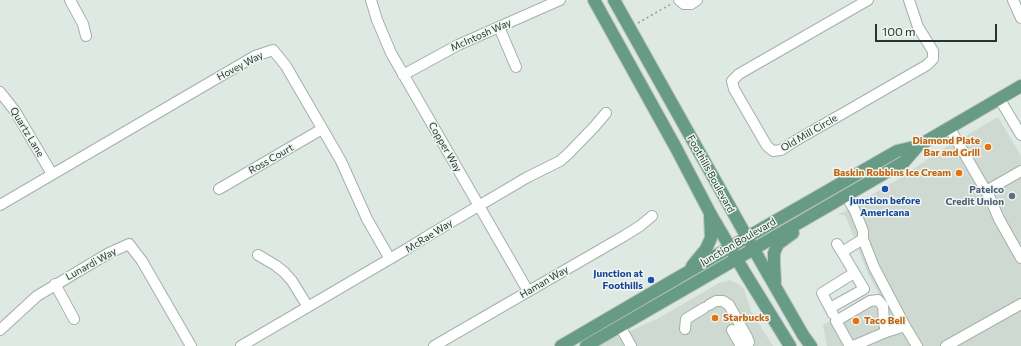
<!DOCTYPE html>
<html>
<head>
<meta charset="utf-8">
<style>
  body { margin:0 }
  #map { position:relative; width:1021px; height:346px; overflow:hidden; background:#dfe9e3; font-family:Commissioner,sans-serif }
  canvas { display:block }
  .scale { position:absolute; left:875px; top:24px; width:122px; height:18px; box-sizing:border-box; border:2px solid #22382f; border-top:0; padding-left:5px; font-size:12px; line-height:14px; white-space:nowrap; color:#22382f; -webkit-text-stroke:3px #eff6f2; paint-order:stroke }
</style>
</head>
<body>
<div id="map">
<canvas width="1021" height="346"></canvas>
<div class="scale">100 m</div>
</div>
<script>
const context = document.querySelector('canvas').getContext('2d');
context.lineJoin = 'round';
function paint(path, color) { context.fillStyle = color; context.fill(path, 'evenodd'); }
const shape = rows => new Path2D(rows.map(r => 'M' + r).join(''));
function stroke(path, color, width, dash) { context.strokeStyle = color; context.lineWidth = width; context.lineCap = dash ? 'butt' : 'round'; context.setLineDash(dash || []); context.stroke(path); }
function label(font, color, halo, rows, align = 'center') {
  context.font = font + ' Commissioner,sans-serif'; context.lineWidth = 3; context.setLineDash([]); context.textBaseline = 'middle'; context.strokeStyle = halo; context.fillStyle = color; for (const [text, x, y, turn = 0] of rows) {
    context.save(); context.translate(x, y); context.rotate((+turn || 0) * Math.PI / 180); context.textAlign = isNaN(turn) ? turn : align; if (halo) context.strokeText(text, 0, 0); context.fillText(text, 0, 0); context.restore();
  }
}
paint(shape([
  [998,117,1021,156,1021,346,827,346,823,325,879,294,868,274,846,217,843,215,838,215,895,181,948,146],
  [730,280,740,285,744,289,751,311,773,346,600,346,612,339,659,318,719,283]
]), '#ced9d2');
const minor = shape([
  [70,0,83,24,86,36],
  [371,0,377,20,391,53,528,291],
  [679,0,684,4,691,4,697,0],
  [868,0,739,74,732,81,734,89,767,146,773,151,781,150,795,141,927,65,933,59,933,51,918,27,909,0],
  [1013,0,1021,18],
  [499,27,516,67],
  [403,75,458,45,560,0],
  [0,92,15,111,52,174],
  [999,98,1021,135],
  [949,127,990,198,999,219,1021,258],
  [219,189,322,129],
  [986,191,1021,171],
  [846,195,855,211,863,231,863,239,874,267,905,326,917,346],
  [0,205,255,56,273,50,286,66,341,161,367,219,390,259],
  [837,244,842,252,863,239],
  [258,255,275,265,284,272,292,281,308,307],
  [55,284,74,319],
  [709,305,716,301,723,301,729,305,747,337,749,342,747,346],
  [830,308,864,289,842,252],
  [833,314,822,293,854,273],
  [620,326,631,346],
  [685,329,686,319,704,308],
  [0,330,37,296,109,253,129,244,142,261,191,346],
  [732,330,741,346],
  [241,346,405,250,431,234,526,178,560,161,569,153,595,126,606,113],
  [434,346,624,236,640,226,652,216],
  [850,346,836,321,870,301,878,300,883,306,884,323,886,332],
  [853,346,886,332,905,326],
  [946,346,1021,304]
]);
const major = shape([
  [594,0,676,148,710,213,745,273,790,346],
  [614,0,753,248,803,335,811,346],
  [692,266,706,249,711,238,710,216],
  [775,282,774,263,774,253,778,244,793,233],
  [561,346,763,228,897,151,918,146,1021,86],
  [586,346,904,162,918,146]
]);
stroke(minor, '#a3b0a9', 12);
stroke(major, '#bdc3c1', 14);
stroke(shape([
  [638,23,671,4]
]), '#82aa98', 1.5, [2, 3]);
stroke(minor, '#fff', 10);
stroke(major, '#689b86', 12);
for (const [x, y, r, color] of [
  [988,147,4,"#e8710a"],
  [959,173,4,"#e8710a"],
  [885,189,4,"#1a4fb4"],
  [1012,196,4,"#5c6f8a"],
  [651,280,4,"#1a4fb4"],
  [715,318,4,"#e8710a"],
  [856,321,4,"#e8710a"]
]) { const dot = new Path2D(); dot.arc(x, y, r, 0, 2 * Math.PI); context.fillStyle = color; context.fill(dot); stroke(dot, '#eff6f2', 1.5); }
label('10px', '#22382f', '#eff6f2', [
  ["McIntosh Way",481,35,-24],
  ["Hovey Way",240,66,-28],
  ["Quartz Lane",27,132,59],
  ["Old Mill Circle",809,133,-30],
  ["Copper Way",445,147,60],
  ["Ross Court",271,159,-30],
  ["Foothills Boulevard",711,174,61],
  ["McRae Way",429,236,-32],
  ["Junction Boulevard",738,242,-30],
  ["Lunardi Way",91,264,-29],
  ["Haman Way",544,282,-30]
]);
label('bold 10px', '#c56008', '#eff6f2', [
  ["Diamond Plate",980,141],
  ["Bar and Grill",980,153],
  ["Baskin Robbins Ice Cream",951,173],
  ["Starbucks",723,318,"left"],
  ["Taco Bell",864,321,"left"]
], 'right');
label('bold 10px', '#4e5e75', '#eff6f2', [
  ["Patelco",1004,190],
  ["Credit Union",1004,202]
], 'right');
label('bold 10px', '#164399', '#eff6f2', [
  ["Junction before",885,201],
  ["Americana",885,213],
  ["Junction at",643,274,"right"],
  ["Foothills",643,286,"right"]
]);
</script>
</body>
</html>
